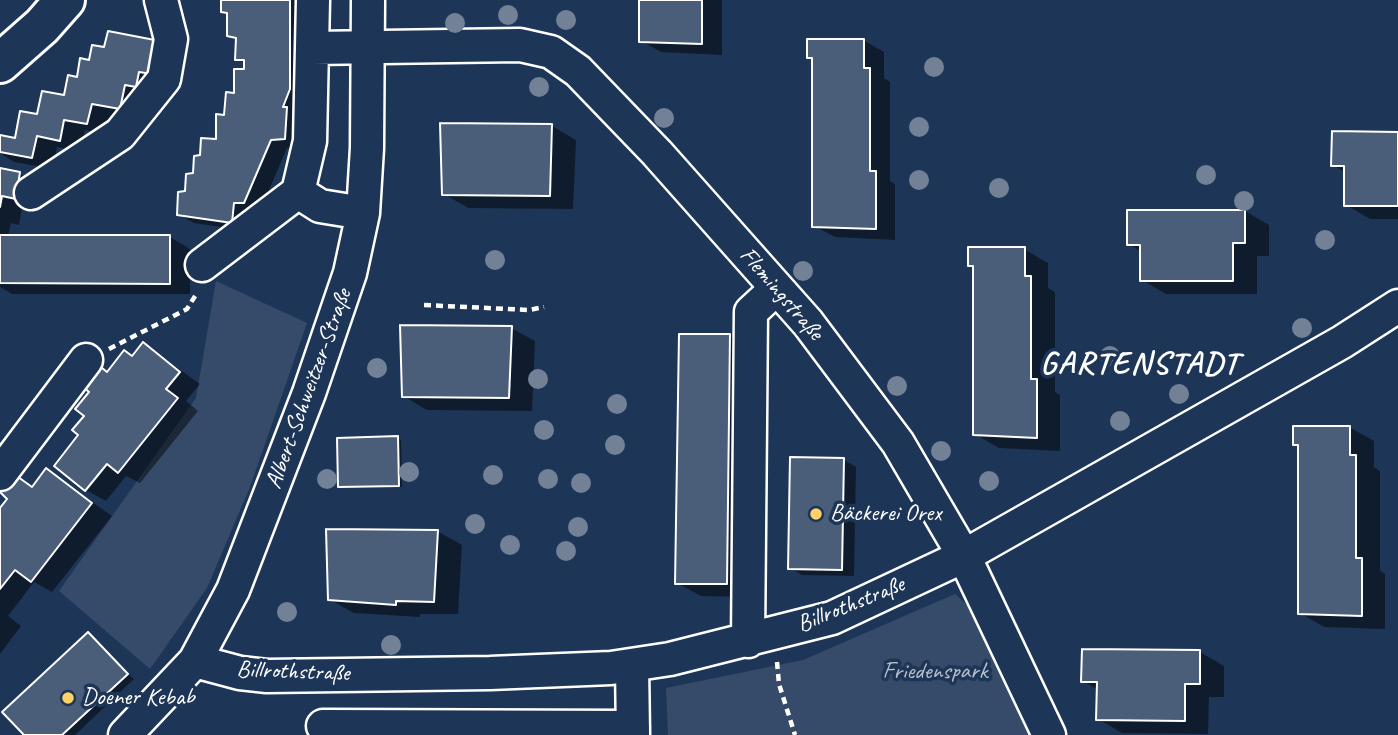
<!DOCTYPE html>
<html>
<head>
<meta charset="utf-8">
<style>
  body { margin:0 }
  canvas { display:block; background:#1d3557 }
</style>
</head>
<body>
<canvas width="1398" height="735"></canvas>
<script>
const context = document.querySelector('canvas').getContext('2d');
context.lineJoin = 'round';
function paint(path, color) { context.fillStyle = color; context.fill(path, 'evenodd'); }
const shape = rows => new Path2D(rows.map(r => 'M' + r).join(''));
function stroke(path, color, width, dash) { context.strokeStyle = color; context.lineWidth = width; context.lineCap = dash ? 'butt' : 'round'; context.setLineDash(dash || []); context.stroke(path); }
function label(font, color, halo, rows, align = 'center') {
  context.font = font + ' Caveat,sans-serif'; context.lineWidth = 7; context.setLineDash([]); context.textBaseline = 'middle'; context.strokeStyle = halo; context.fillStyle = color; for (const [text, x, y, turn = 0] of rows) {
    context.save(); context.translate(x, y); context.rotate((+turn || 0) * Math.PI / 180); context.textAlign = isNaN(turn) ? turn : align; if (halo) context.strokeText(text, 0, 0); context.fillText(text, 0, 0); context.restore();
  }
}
paint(shape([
  [216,281,307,323,250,487,207,588,150,669,59,591,196,398],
  [955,594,977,614,1038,735,668,735,666,688,803,660]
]), '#364b69');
paint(shape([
  [223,0,298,0,300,147,287,148,260,211,248,231,194,223,178,214,202,157,218,140,246,71,246,64,237,59,238,40,229,35,229,14,223,11],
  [641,0,722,0,722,55,661,52,641,41],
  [863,40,884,52,884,78,890,82,890,181,895,184,895,240,835,237,814,226,814,60,809,57],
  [165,44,185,55,182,69,176,67,140,120,112,114,108,135,85,130,80,151,57,147,53,169,14,162,0,153,0,136,16,140,39,116,65,97,91,62,106,50],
  [552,126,576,140,573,209,468,208,444,194],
  [1398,134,1398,219,1370,219,1346,205,1346,173,1333,165],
  [0,170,20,174,40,185,36,209,22,207,19,225,11,223,8,237,170,237,190,249,190,294,12,294,0,287],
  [1245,211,1269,225,1269,256,1257,256,1257,294,1166,294,1142,280,1140,251,1129,244],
  [1024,249,1048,263,1048,288,1055,292,1055,392,1060,395,1060,451,999,448,975,434,975,268,970,265],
  [511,328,535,341,532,411,427,410,403,396],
  [730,336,754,350,751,597,701,596,677,583],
  [143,344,200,384,186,401,198,411,140,483,126,476,106,501,86,490,81,435,97,365,109,372,133,357],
  [1349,427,1374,441,1374,467,1380,471,1380,571,1385,574,1385,629,1324,627,1300,613,1300,447,1295,444],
  [398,438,401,440,402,487,339,486],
  [844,460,856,467,854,576,802,575,790,568],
  [47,470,112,516,52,592,34,582,8,616,21,626,0,654,0,511,10,498,15,476,34,487],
  [437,531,462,545,458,614,420,614,420,617,354,613,329,599],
  [88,634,134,679,75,735,26,735],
  [1200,652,1224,666,1224,697,1209,697,1208,734,1122,733,1098,719,1098,690,1083,681]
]), '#0007');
const building = shape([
  [221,0,290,0,290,89,283,107,287,107,285,139,271,140,244,203,234,203,232,223,177,215,178,192,185,191,186,174,193,173,194,156,200,155,201,138,216,139,216,114,224,115,226,92,234,93,234,69,244,69,244,60,235,60,236,38,227,36,227,13,221,12,221,0],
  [639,0,702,0,702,44,639,42,639,0],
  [108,31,165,42,152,74,139,72,136,87,125,85,120,109,92,104,87,124,64,120,60,141,37,136,32,158,0,152,0,135,15,138,20,111,37,114,42,91,64,95,68,75,77,77,80,58,89,60,92,45,104,47,108,31],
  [807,39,864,39,864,68,870,68,870,171,876,171,876,229,812,227,812,58,807,58,807,39],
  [440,123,552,124,550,196,442,195,440,123],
  [1332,131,1398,132,1398,206,1344,206,1344,166,1331,166,1332,131],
  [0,168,20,172,16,199,2,196,0,207,0,168],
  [1127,210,1245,210,1245,243,1233,243,1233,281,1140,281,1140,245,1127,245,1127,210],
  [0,235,170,235,170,284,0,283,0,235],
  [968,247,1025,247,1025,276,1031,276,1031,379,1037,379,1037,438,973,435,973,266,968,266,968,247],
  [400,325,512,326,509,398,402,397,400,325],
  [679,334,730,334,727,584,675,584,679,334],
  [143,342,180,372,166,389,178,398,118,473,107,464,85,491,54,466,78,435,72,430,84,416,75,409,89,392,80,384,96,363,107,372,124,350,132,356,143,342],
  [1293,426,1350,426,1350,455,1356,455,1356,558,1362,558,1362,616,1298,614,1298,445,1293,445,1293,426],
  [398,436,399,486,338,487,337,438,398,436],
  [790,457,844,458,842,570,788,569,790,457],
  [46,468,92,503,31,582,15,570,0,589,0,508,7,499,0,492,14,474,32,487,46,468],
  [326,529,438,530,434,602,396,601,396,605,328,600,326,529],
  [88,632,128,674,62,735,24,735,2,712,88,632],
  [1082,649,1200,650,1200,684,1185,684,1185,721,1096,720,1097,682,1081,682,1082,649]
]);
paint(building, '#4a5d79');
stroke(building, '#fff', 2);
const minor = shape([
  [313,48,520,45,551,52,578,71,657,153,808,323,898,443,964,556,1049,735],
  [298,192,320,206,363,213],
  [31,193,120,134,164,79,171,39,161,0],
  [202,265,298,192,310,141,313,0],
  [0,474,86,360],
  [748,641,751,312,777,288],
  [195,661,240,673,267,676,490,673,611,668,670,659,832,618,964,556,1342,342,1398,306],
  [632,665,633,735],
  [323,726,633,727],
  [125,735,195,661,233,590,309,393,350,273,363,213,367,148,368,0]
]);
const major = shape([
  [0,63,42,26,65,0]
]);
stroke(minor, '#fff', 37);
stroke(major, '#fff', 44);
stroke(shape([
  [424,305,529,310,544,307],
  [109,349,187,309,197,293],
  [777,662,779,684,795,735]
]), '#fff', 4.5, [7, 5]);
stroke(minor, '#1d3557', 32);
stroke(major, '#1d3557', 38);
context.fillStyle = '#738196';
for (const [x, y] of [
  [508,15],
  [566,20],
  [455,23],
  [934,67],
  [539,87],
  [664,118],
  [919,127],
  [1206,175],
  [919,180],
  [999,188],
  [1244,201],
  [1325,240],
  [495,260],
  [803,271],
  [1302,328],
  [1110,356],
  [377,368],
  [538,379],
  [897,386],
  [1179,394],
  [617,404],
  [1120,421],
  [544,430],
  [615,445],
  [941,451],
  [409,472],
  [493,475],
  [327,479],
  [548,479],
  [989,481],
  [581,483],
  [475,524],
  [578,527],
  [510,545],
  [566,551],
  [287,612],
  [391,645]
]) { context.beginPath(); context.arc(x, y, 10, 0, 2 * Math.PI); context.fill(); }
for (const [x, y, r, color] of [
  [816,514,7,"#ffd166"],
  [68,698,7,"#ffd166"]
]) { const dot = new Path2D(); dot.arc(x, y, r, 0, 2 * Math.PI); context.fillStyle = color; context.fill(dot); stroke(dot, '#1d3557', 2.5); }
label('24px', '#fff', '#1d3557', [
  ["Flemingstraße",781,294,49],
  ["Albert-Schweitzer-Straße",309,389,-70],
  ["Billrothstraße",851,605,-22],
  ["Billrothstraße",293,672,2]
]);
label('24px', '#fff', '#1d3557', [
  ["Bäckerei Orex",830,514],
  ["Doener Kebab",82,698]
], 'left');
label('24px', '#b9c0ca', '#1d3557', [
  ["Friedenspark",935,672]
]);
context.letterSpacing = '2px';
label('bold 32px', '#fff', '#1d3557', [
  ["GARTENSTADT",1140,365]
]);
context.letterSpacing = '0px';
</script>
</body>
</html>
